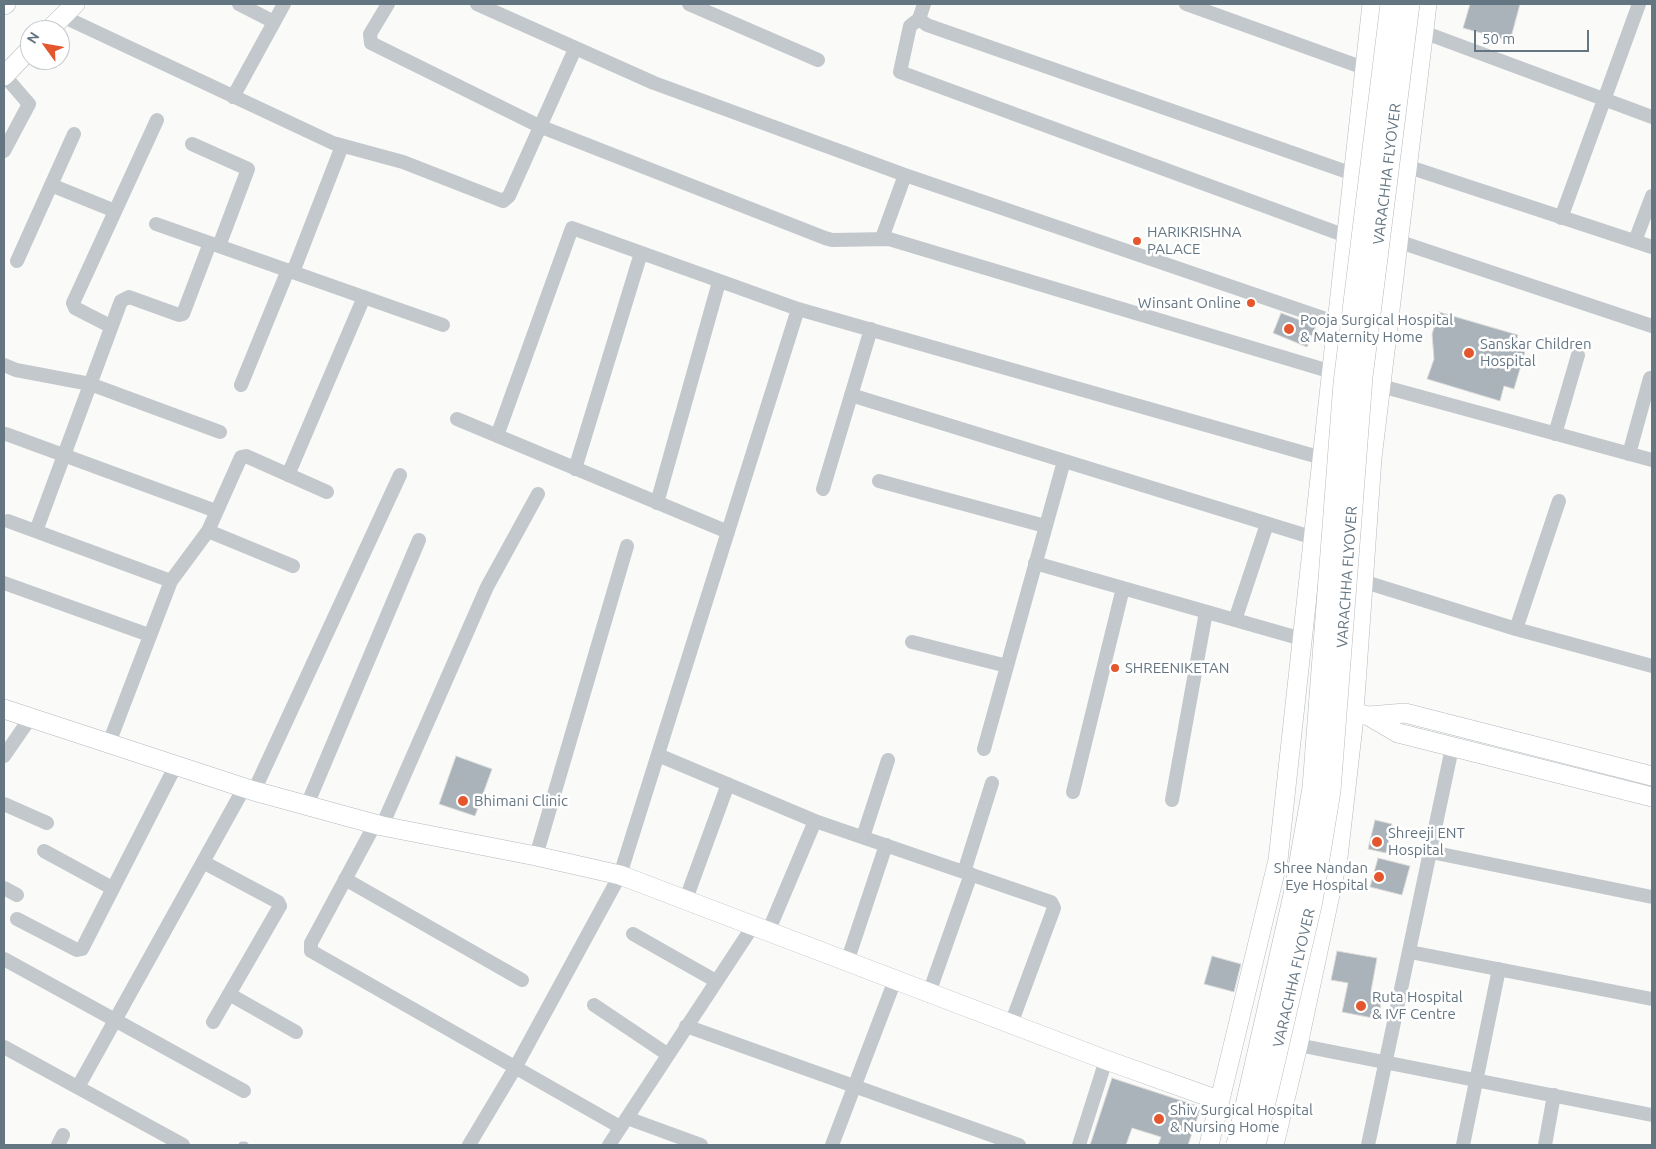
<!DOCTYPE html>
<html>
<head>
<meta charset="utf-8">
<style>
  body { margin:0 }
  #map { position:relative; width:1656px; height:1149px; overflow:hidden; background:#fafaf8; font-family:Ubuntu,sans-serif }
  canvas { display:block }
  .frame { position:absolute; inset:0; border:5px solid #657683; pointer-events:none }
  .north { position:absolute; left:20px; top:20px; width:50px; height:50px; box-sizing:border-box; background:#fff; border:1px solid #c1c8cd; border-radius:50%; rotate:302deg; font-size:14px; font-weight:700; line-height:20px; text-align:center; color:#657683 }
  .north::after { content:''; display:block; margin:auto; width:18px; height:22px; background:#e4572e; clip-path:polygon(50% 0,100% 100%,50% 72%,0 100%) }
  .scale { position:absolute; left:1474px; top:30px; width:115px; height:22px; box-sizing:border-box; border:2px solid #657683; border-top:0; padding-left:6px; font-size:15px; line-height:18px; white-space:nowrap; color:#657683; -webkit-text-stroke:4px #fff; paint-order:stroke }
</style>
</head>
<body>
<div id="map">
<canvas width="1656" height="1149"></canvas>
<div class="frame"></div>
<div class="north">N</div>
<div class="scale">50 m</div>
</div>
<script>
const context = document.querySelector('canvas').getContext('2d');
context.lineJoin = 'round';
function paint(path, color) { context.fillStyle = color; context.fill(path, 'evenodd'); }
const shape = rows => new Path2D(rows.map(r => 'M' + r).join(''));
function stroke(path, color, width, dash) { context.strokeStyle = color; context.lineWidth = width; context.lineCap = dash ? 'butt' : 'round'; context.setLineDash(dash || []); context.stroke(path); }
function label(font, color, halo, rows, align = 'center') {
  context.font = font + ' Ubuntu,sans-serif'; context.lineWidth = 5; context.setLineDash([]); context.textBaseline = 'middle'; context.strokeStyle = halo; context.fillStyle = color; for (const [text, x, y, turn = 0] of rows) {
    context.save(); context.translate(x, y); context.rotate((+turn || 0) * Math.PI / 180); context.textAlign = isNaN(turn) ? turn : align; if (halo) context.strokeText(text, 0, 0); context.fillText(text, 0, 0); context.restore();
  }
}
const building = shape([
  [1470,4,1520,4,1510,41,1463,28,1470,4],
  [1439,312,1518,335,1514,348,1525,352,1514,389,1504,386,1500,401,1427,379,1434,359,1432,334,1439,312],
  [1281,313,1316,326,1307,347,1273,333,1281,313],
  [456,756,492,769,475,816,439,804,456,756],
  [1375,820,1392,824,1386,853,1368,849,1375,820],
  [1378,858,1410,866,1402,895,1370,887,1378,858],
  [1337,951,1377,958,1371,991,1383,993,1378,1019,1342,1012,1348,983,1331,980,1337,951],
  [1212,956,1241,964,1234,992,1204,984,1212,956],
  [1112,1078,1201,1107,1188,1145,1158,1145,1161,1137,1132,1128,1126,1145,1090,1145,1112,1078]
]);
paint(building, '#aab3b9');
stroke(building, '#dcdcda', 1);
const secondary = shape([
  [4,5,6,4],
  [49,30,75,4],
  [4,76,30,49],
  [4,709,254,791,382,826,536,856,620,875,1106,1060,1218,1100],
  [1342,710,1369,716,1405,713,1652,776],
  [1369,716,1398,733,1652,797],
  [1209,1145,1278,860,1372,4],
  [1274,1145,1298,1045,1338,857,1353,726,1372,458,1427,4]
]);
stroke(secondary, '#b3babf', 20);
stroke(shape([
  [242,1145,245,1145]
]), '#c3c8cc', 7);
stroke(shape([
  [239,4,274,22],
  [388,4,370,34,371,43,539,126,825,238,832,240,889,239,1332,372],
  [477,4,654,83,905,175,1338,323],
  [689,4,818,60],
  [924,4,919,19,927,25,1353,174],
  [1186,4,1364,68],
  [62,16,333,143,403,162,503,201,509,196,575,49],
  [919,19,910,26,900,72,1346,236,1355,237],
  [1423,32,1652,117],
  [233,97,284,4],
  [192,144,248,169,219,246],
  [4,151,29,104,4,75],
  [1409,167,1652,247],
  [51,185,115,211],
  [1561,218,1639,4],
  [156,224,443,325],
  [882,238,905,175],
  [1389,241,1400,242,1652,326],
  [1635,241,1652,196],
  [17,261,74,134],
  [293,272,342,146],
  [110,326,75,308,73,303,157,120],
  [4,365,16,370,90,384,220,432],
  [241,385,288,270],
  [1381,386,1652,460],
  [851,395,1314,538],
  [457,419,728,532],
  [6,434,216,511],
  [1555,434,1578,355],
  [497,436,572,228,798,309,1322,458],
  [1629,454,1650,378],
  [575,469,641,253],
  [288,475,364,297],
  [879,481,1045,526],
  [823,489,871,329],
  [657,503,719,282],
  [8,521,171,581],
  [36,531,121,301,129,297,179,315,183,314,210,243],
  [208,531,293,566],
  [1035,563,1302,639],
  [1362,581,1516,629,1652,666],
  [4,583,149,635],
  [1235,620,1267,524],
  [1516,629,1559,501],
  [912,642,1007,666],
  [109,743,171,581,208,531,241,457,246,456,327,492],
  [984,749,1064,461],
  [658,755,815,821,1051,902,1054,908,1011,1024],
  [4,756,31,717],
  [254,791,400,475],
  [1073,792,1123,588],
  [1172,800,1206,612],
  [4,804,47,823],
  [307,805,419,540],
  [375,824,311,943,311,951,620,1127],
  [382,826,487,587,538,494],
  [863,837,888,760],
  [44,851,112,888],
  [1431,852,1652,897],
  [536,856,627,546],
  [203,862,278,902,280,906,213,1022],
  [964,872,992,783],
  [345,879,522,980],
  [4,888,17,895],
  [686,899,728,784],
  [17,919,77,950,82,949,176,765],
  [768,932,815,821],
  [633,934,716,981],
  [1410,952,1652,999],
  [4,959,244,1091],
  [847,962,886,845],
  [929,993,971,874],
  [229,994,296,1032],
  [594,1005,667,1054],
  [686,1026,1019,1145],
  [1298,1045,1652,1115],
  [4,1047,183,1145],
  [78,1087,244,788],
  [627,1118,701,1145],
  [58,1145,63,1135],
  [469,1145,515,1068,620,875,798,309],
  [609,1145,753,926],
  [832,1145,895,980],
  [1079,1145,1106,1060],
  [1368,1145,1452,748],
  [1463,1145,1499,969],
  [1545,1145,1554,1095]
]), '#c3c8cc', 14);
stroke(secondary, '#fff', 19);
const primaryBridge = shape([
  [1237,1145,1294,895,1313,788,1344,383,1391,4],
  [1255,1145,1312,901,1330,791,1362,377,1409,4]
]);
stroke(primaryBridge, '#b5babe', 22, []);
stroke(primaryBridge, '#fff', 21);
for (const [x, y, r, color] of [
  [1137,241,5,"#e4572e"],
  [1251,303,5,"#e4572e"],
  [1289,329,6,"#e4572e"],
  [1469,353,6,"#e4572e"],
  [1115,668,5,"#e4572e"],
  [463,801,6,"#e4572e"],
  [1377,842,6,"#e4572e"],
  [1379,877,6,"#e4572e"],
  [1361,1006,6,"#e4572e"],
  [1159,1119,6,"#e4572e"]
]) { const dot = new Path2D(); dot.arc(x, y, r, 0, 2 * Math.PI); context.fillStyle = color; context.fill(dot); stroke(dot, '#fff', 2); }
label('15px', '#657683', '#fff', [
  ["VARACHHA FLYOVER",1387,174,-83],
  ["VARACHHA FLYOVER",1347,577,-86],
  ["VARACHHA FLYOVER",1294,978,-77]
]);
label('15px', '#657683', '#fff', [
  ["HARIKRISHNA",1147,232],
  ["PALACE",1147,249],
  ["Winsant Online",1241,303,"right"],
  ["Pooja Surgical Hospital",1300,320],
  ["& Maternity Home",1300,337],
  ["Sanskar Children",1480,344],
  ["Hospital",1480,361],
  ["SHREENIKETAN",1125,668],
  ["Bhimani Clinic",474,801],
  ["Shreeji ENT",1388,833],
  ["Hospital",1388,850],
  ["Shree Nandan",1368,868,"right"],
  ["Eye Hospital",1368,885,"right"],
  ["Ruta Hospital",1372,997],
  ["& IVF Centre",1372,1014],
  ["Shiv Surgical Hospital",1170,1110],
  ["& Nursing Home",1170,1127]
], 'left');
</script>
</body>
</html>
